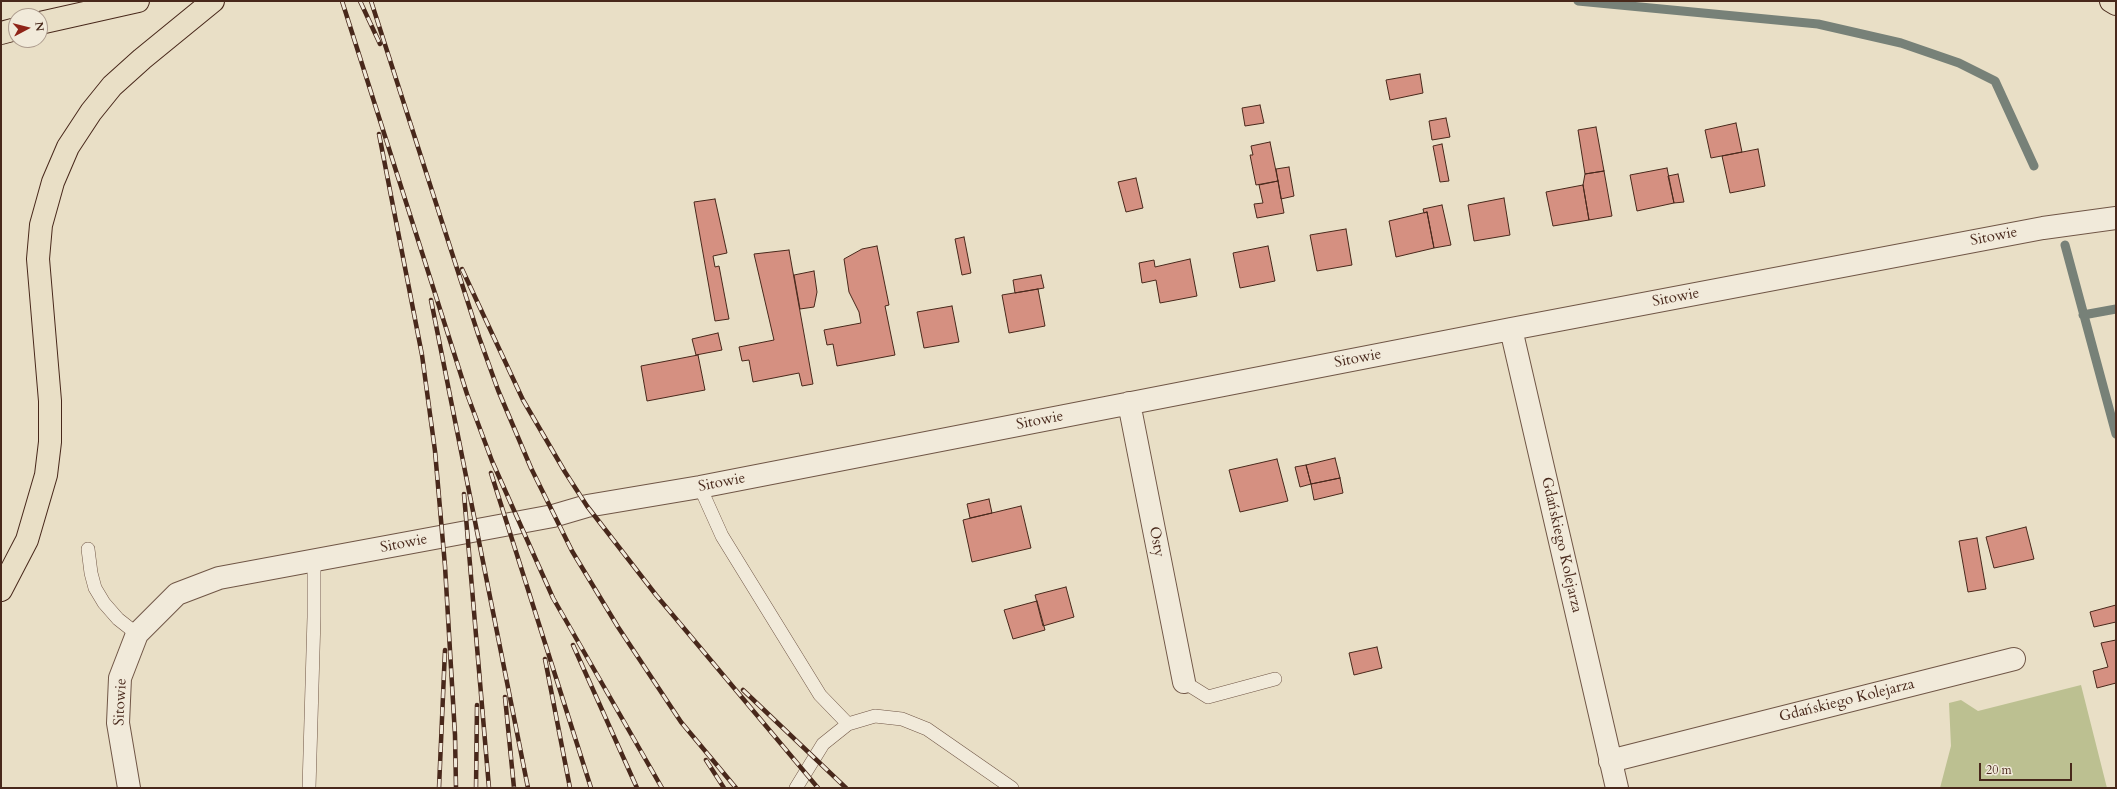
<!DOCTYPE html>
<html>
<head>
<meta charset="utf-8">
<style>
  body { margin:0 }
  #map { position:relative; width:2117px; height:789px; overflow:hidden; background:#e9dfc6; font-family:Cardo,serif }
  canvas { display:block }
  .frame { position:absolute; inset:0; border:2px solid #48281b; pointer-events:none }
  .north { position:absolute; left:8px; top:8px; width:40px; height:40px; box-sizing:border-box; background:#f1eada; border:1px solid #ad9c8e; border-radius:50%; rotate:83deg; font-size:11px; font-weight:700; line-height:16px; text-align:center; color:#48281b }
  .north::after { content:''; display:block; margin:auto; width:14px; height:18px; background:#8f2418; clip-path:polygon(50% 0,100% 100%,50% 72%,0 100%) }
  .scale { position:absolute; left:1979px; top:763px; width:93px; height:18px; box-sizing:border-box; border:2px solid #48281b; border-top:0; padding-left:5px; font-size:12px; line-height:14px; white-space:nowrap; color:#48281b; -webkit-text-stroke:3px #f1eada; paint-order:stroke }
</style>
</head>
<body>
<div id="map">
<canvas width="2117" height="789"></canvas>
<div class="frame"></div>
<div class="north">N</div>
<div class="scale">20 m</div>
</div>
<script>
const context = document.querySelector('canvas').getContext('2d');
context.lineJoin = 'round';
function paint(path, color) { context.fillStyle = color; context.fill(path, 'evenodd'); }
const shape = rows => new Path2D(rows.map(r => 'M' + r).join(''));
function stroke(path, color, width, dash) { context.strokeStyle = color; context.lineWidth = width; context.lineCap = dash ? 'butt' : 'round'; context.setLineDash(dash || []); context.stroke(path); }
function label(font, color, halo, rows, align = 'center') {
  context.font = font + ' Cardo,serif'; context.lineWidth = 3; context.setLineDash([]); context.textBaseline = 'middle'; context.strokeStyle = halo; context.fillStyle = color; for (const [text, x, y, turn = 0] of rows) {
    context.save(); context.translate(x, y); context.rotate((+turn || 0) * Math.PI / 180); context.textAlign = isNaN(turn) ? turn : align; if (halo) context.strokeText(text, 0, 0); context.fillText(text, 0, 0); context.restore();
  }
}
paint(shape([
  [2081,685,2107,788,1940,788,1951,746,1949,703,1961,700,1978,711]
]), '#bcc091');
stroke(shape([
  [1578,1,1818,24,1901,43,1959,63,1995,81,2034,166],
  [2065,245,2116,434],
  [2083,315,2116,309]
]), '#778178', 9);
const building = shape([
  [1420,74,1423,93,1390,100,1386,80,1420,74],
  [1260,105,1264,123,1245,126,1242,108,1260,105],
  [1446,118,1450,137,1432,140,1429,121,1446,118],
  [1736,123,1742,152,1711,158,1705,130,1736,123],
  [1596,127,1604,171,1585,174,1578,130,1596,127],
  [1270,142,1278,181,1256,185,1250,155,1253,155,1251,146,1270,142],
  [1442,144,1449,181,1440,182,1433,146,1442,144],
  [1758,149,1765,186,1730,193,1722,156,1758,149],
  [1289,167,1294,196,1281,199,1276,169,1289,167],
  [1667,168,1674,203,1637,211,1630,175,1667,168],
  [1604,171,1612,216,1589,220,1583,185,1585,174,1604,171],
  [1678,174,1684,202,1674,203,1668,176,1678,174],
  [1136,178,1143,208,1126,212,1118,182,1136,178],
  [1278,181,1284,213,1257,218,1254,204,1263,203,1259,185,1278,181],
  [1583,185,1589,220,1553,226,1546,192,1583,185],
  [1504,198,1510,235,1474,241,1468,205,1504,198],
  [715,199,727,253,713,256,715,267,719,266,729,319,715,321,694,202,715,199],
  [1442,205,1451,245,1434,248,1427,212,1424,213,1423,209,1442,205],
  [1427,212,1434,248,1396,257,1389,221,1427,212],
  [1346,229,1352,265,1317,271,1310,235,1346,229],
  [964,237,971,273,962,275,955,239,964,237],
  [877,246,889,305,885,306,895,355,837,366,833,344,827,345,824,330,861,323,859,312,849,292,844,259,862,249,877,246],
  [1268,246,1275,281,1240,288,1233,253,1268,246],
  [789,250,813,384,802,386,799,373,753,382,749,360,742,361,739,347,774,340,754,254,789,250],
  [1190,259,1197,296,1160,303,1156,280,1142,283,1139,263,1154,260,1155,267,1190,259],
  [814,271,817,292,814,307,800,309,794,275,814,271],
  [1041,275,1044,288,1015,293,1013,280,1041,275],
  [1038,289,1045,326,1009,333,1002,295,1038,289],
  [952,306,959,342,924,348,917,312,952,306],
  [718,333,722,350,696,355,692,339,718,333],
  [698,355,705,390,647,401,641,366,698,355],
  [1335,458,1340,478,1311,484,1306,465,1335,458],
  [1277,459,1288,501,1240,512,1229,470,1277,459],
  [1306,465,1311,484,1300,487,1295,467,1306,465],
  [1340,478,1343,493,1314,500,1311,484,1340,478],
  [989,499,992,513,970,518,967,504,989,499],
  [1021,506,1031,548,972,562,963,520,1021,506],
  [2026,527,2034,559,1994,568,1986,537,2026,527],
  [1977,538,1986,589,1968,592,1959,541,1977,538],
  [1066,587,1074,617,1043,626,1035,595,1066,587],
  [1037,601,1045,630,1013,639,1004,610,1037,601],
  [2116,605,2116,622,2094,627,2090,612,2116,605],
  [2116,640,2116,683,2097,688,2093,671,2108,667,2101,643,2116,640],
  [1377,647,1382,668,1354,675,1349,653,1377,647]
]);
paint(building, '#d59081');
stroke(building, '#48281b', 1);
const service = shape([
  [700,487,722,536,820,695,848,724],
  [88,549,91,573,95,588,104,603,118,619,137,634],
  [1184,682,1208,697,1275,679],
  [309,788,314,617,314,561],
  [796,788,823,744,848,724,875,716,902,719,927,729,1012,788]
]);
const minor = shape([
  [1511,329,1617,788],
  [1129,403,1184,682],
  [1610,761,2014,659],
  [129,788,118,723,120,678,137,634,177,594,219,578,553,516,587,506,700,487,1511,329,2043,228,2116,218]
]);
const trunk = shape([
  [2111,1,2116,4],
  [40,23,138,1],
  [1,33,16,29],
  [1,590,27,540,46,475,50,442,50,401,38,259,41,225,53,182,68,147,91,112,112,86,142,59,213,1]
]);
stroke(service, '#705646', 14);
stroke(minor, '#705646', 24);
stroke(trunk, '#48281b', 24);
stroke(service, '#f1eada', 13);
stroke(minor, '#f1eada', 22);
stroke(trunk, '#e9dfc6', 22);
const rail = shape([
  [342,1,467,394,492,461,553,598,662,788],
  [360,1,380,44],
  [371,1,479,337,498,390,531,468,572,551,618,627,681,722,736,788],
  [379,134,422,355,435,451,445,566,455,735,456,788],
  [462,269,523,400,565,472,587,506,656,595,818,788],
  [431,300,528,788],
  [491,473,591,788],
  [464,494,489,788],
  [573,645,637,788],
  [545,659,570,788],
  [743,690,846,788],
  [505,697,514,788],
  [706,760,724,788],
  [439,788,445,650],
  [476,788,477,705]
]);
stroke(rail, '#48281b', 4.5);
stroke(rail, '#f1eada', 3, [9]);
label('15px', '#48281b', '#f1eada', [
  ["Sitowie",1994,237,-11],
  ["Sitowie",1676,298,-11],
  ["Sitowie",1358,359,-11],
  ["Sitowie",1040,421,-11],
  ["Sitowie",722,483,-11],
  ["Osty",1156,542,79],
  ["Sitowie",404,544,-11],
  ["Gdańskiego Kolejarza",1561,545,77],
  ["Gdańskiego Kolejarza",1847,701,-14],
  ["Sitowie",121,702,-87]
]);
</script>
</body>
</html>
